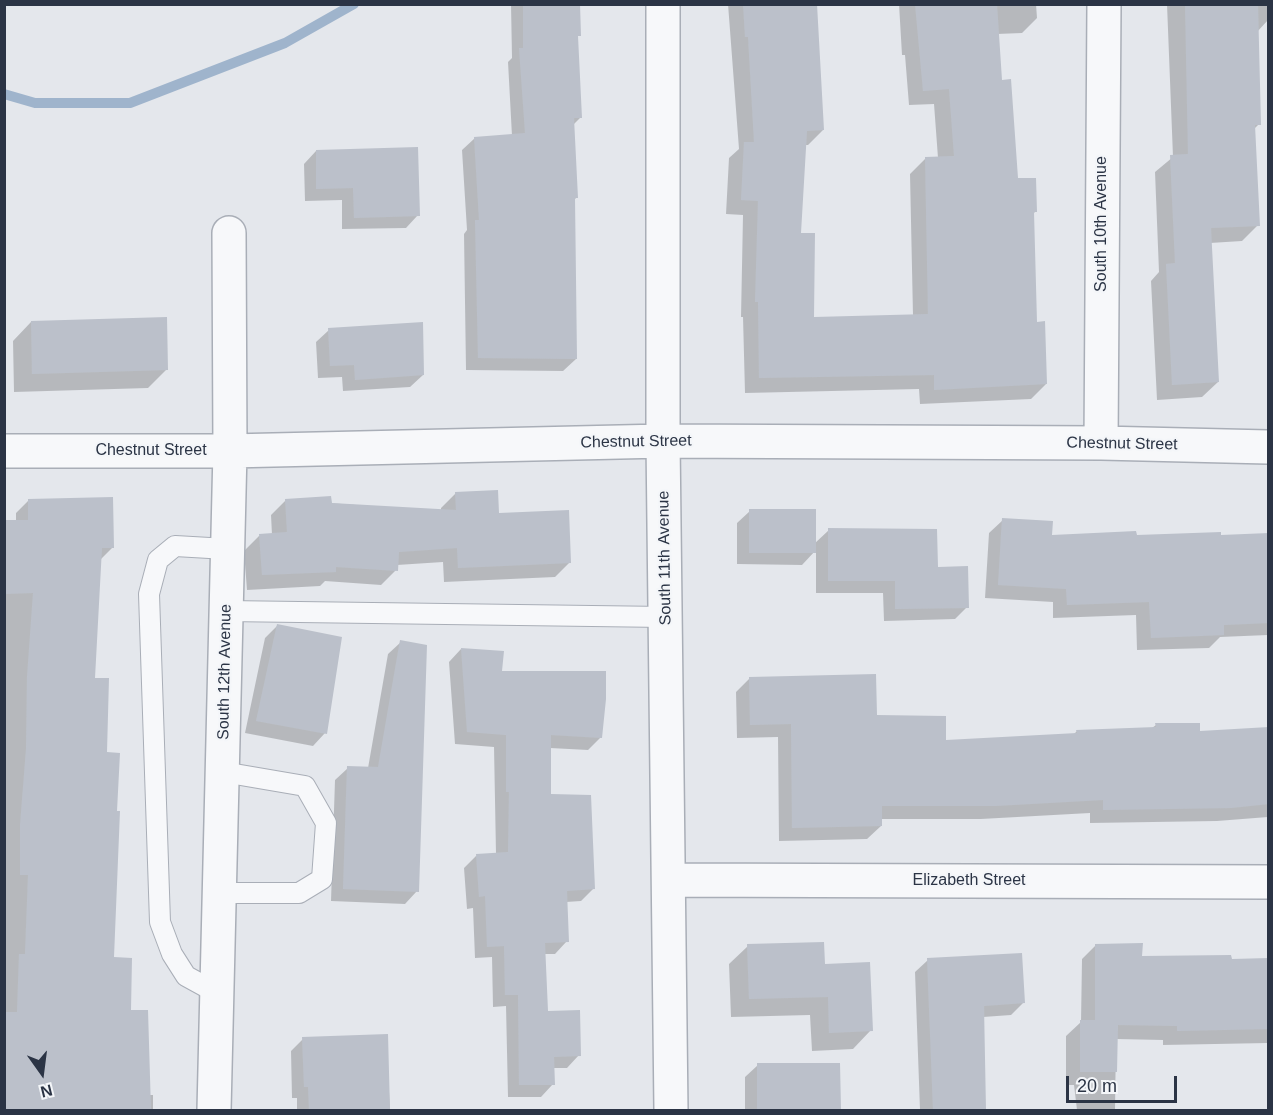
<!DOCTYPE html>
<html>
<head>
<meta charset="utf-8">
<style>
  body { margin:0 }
  #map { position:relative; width:1273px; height:1115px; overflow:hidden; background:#e4e7ec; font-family:Arial,sans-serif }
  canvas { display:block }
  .frame { position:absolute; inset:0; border:6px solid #2b3445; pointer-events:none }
  .north { position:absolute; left:12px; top:1043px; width:60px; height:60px; -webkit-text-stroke:4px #f4f6f9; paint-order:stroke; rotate:166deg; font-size:16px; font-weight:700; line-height:24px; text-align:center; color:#2b3445 }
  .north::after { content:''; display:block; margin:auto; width:21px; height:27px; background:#2b3445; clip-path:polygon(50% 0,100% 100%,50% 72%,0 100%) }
  .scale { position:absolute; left:1066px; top:1076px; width:111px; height:27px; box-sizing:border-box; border:3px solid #2b3445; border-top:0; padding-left:8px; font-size:18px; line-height:21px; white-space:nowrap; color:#2b3445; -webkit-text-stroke:4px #f4f6f9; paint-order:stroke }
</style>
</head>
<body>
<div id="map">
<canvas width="1273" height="1115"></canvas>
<div class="frame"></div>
<div class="north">N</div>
<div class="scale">20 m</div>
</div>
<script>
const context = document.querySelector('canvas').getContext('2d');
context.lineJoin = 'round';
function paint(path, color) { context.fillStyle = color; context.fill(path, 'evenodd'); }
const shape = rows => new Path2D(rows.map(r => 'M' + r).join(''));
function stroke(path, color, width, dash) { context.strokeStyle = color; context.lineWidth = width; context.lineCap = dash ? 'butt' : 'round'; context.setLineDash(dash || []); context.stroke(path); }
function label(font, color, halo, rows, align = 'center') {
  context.font = font + ' Arial,sans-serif'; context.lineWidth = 4.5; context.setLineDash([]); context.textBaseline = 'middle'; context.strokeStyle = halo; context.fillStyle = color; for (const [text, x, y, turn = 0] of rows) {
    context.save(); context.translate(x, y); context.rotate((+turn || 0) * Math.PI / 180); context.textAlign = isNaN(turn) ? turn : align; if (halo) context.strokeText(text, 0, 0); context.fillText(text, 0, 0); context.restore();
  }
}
paint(shape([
  [511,4,579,4,579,35,576,38,581,117,573,125,577,197,574,200,576,359,563,371,466,370,464,234,467,230,462,150,475,138,512,136,508,62,512,58],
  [728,4,815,4,823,130,808,145,804,145,799,234,812,319,913,316,910,174,925,159,938,158,934,104,909,105,905,55,902,55,899,4,1036,4,1037,18,1022,33,997,34,1000,82,1017,180,1035,212,1033,214,1035,323,1046,384,1031,399,920,404,919,389,745,393,743,317,741,317,743,215,726,214,729,158,739,149],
  [1167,4,1268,4,1268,20,1257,32,1259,124,1253,130,1258,225,1242,241,1210,243,1218,382,1202,397,1157,400,1151,281,1159,272,1155,172,1173,157],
  [316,151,418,215,406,228,342,229,342,200,305,201,304,164],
  [31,322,167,369,148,388,14,392,13,341],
  [329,330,423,375,410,387,343,391,342,377,318,378,316,342],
  [456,493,498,514,570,562,555,577,444,582,443,562,397,565,396,570,381,585,325,581,320,586,247,590,244,551,259,536,272,535,271,515,286,500,441,511,441,508],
  [28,501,113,547,100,560,93,680,106,754,112,959,129,1012,149,1095,153,1095,153,1110,4,1110,4,521,16,521,16,513],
  [750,511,814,544,829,530,937,568,967,607,955,619,884,621,883,593,816,593,816,550,802,565,737,564,737,523],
  [1003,520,1051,537,1220,536,1268,534,1268,635,1220,637,1209,648,1137,650,1136,615,1053,618,1053,602,985,598,989,533],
  [277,626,325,733,313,746,245,733,265,638],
  [401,642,417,891,405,904,331,901,335,780,348,768,368,768,388,654],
  [461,649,601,737,588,750,550,748,549,796,594,888,581,901,566,902,567,941,555,954,544,954,546,1012,579,1055,567,1068,553,1068,553,1084,541,1097,508,1097,506,1006,493,1007,492,957,475,958,473,908,467,909,464,868,476,856,496,854,494,747,455,744,449,662],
  [750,678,875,717,945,741,1074,734,1077,731,1152,728,1156,725,1198,732,1268,729,1268,817,1217,821,1090,823,1090,813,981,819,881,819,881,826,867,839,779,841,778,737,737,738,736,692],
  [1096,945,1141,957,1268,960,1268,1043,1163,1045,1163,1040,1116,1039,1115,1110,1077,1110,1074,1085,1066,1085,1066,1036,1081,1022,1082,959],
  [748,946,824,965,871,1030,853,1049,812,1051,810,1015,731,1017,729,964],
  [928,960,1023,1003,1011,1015,983,1017,985,1110,920,1110,915,972],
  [386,1036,390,1110,297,1110,297,1098,292,1098,291,1051,303,1039],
  [839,1064,839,1110,745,1110,745,1077,758,1065]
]), '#0003');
stroke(shape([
  [4,94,35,103,130,103,285,43,354,4]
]), '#9fb4cc', 10);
paint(shape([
  [523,4,580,4,581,36,578,36,582,118,574,118,578,198,575,198,577,359,478,358,475,220,479,220,474,137,525,133,519,48,523,48],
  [743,4,817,4,824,130,807,131,801,233,815,233,814,317,928,314,925,157,954,156,949,89,923,91,915,4,997,4,1002,80,1011,79,1018,178,1036,178,1037,212,1034,212,1037,322,1045,321,1047,384,934,390,934,375,759,378,758,302,755,302,758,201,741,200,744,142,754,142,748,37,745,37],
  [1185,4,1258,4,1261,125,1255,125,1260,226,1211,228,1219,382,1172,385,1166,264,1175,263,1170,155,1188,154],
  [418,147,420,216,354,218,353,188,316,189,316,150],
  [167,317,168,370,32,374,31,321],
  [423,322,424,375,355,380,354,365,330,366,328,328],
  [498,490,499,513,569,510,571,563,458,568,457,548,399,552,398,571,336,567,336,572,262,575,259,534,287,532,285,499,331,496,332,503,456,510,455,492],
  [113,497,114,548,102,548,95,678,109,678,107,752,120,753,117,811,120,811,114,957,132,958,131,1010,148,1010,151,1110,4,1110,4,1012,17,1012,19,954,25,954,28,875,20,875,20,825,26,749,27,677,33,593,4,594,4,520,28,520,28,499],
  [749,509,816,509,816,553,749,553],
  [1002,518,1053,521,1052,535,1136,531,1137,535,1221,532,1221,535,1269,533,1269,623,1224,625,1224,635,1151,638,1149,602,1067,605,1066,589,998,585],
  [828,528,937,529,938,567,968,566,969,608,895,609,895,581,828,581],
  [277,624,342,637,327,734,256,721],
  [400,640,427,645,419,892,343,889,347,766,378,767],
  [461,648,504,651,502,671,606,671,606,699,602,738,551,735,551,794,591,795,595,889,567,891,569,942,545,943,548,1011,580,1010,581,1056,554,1057,555,1085,519,1085,518,995,505,995,504,946,487,947,485,896,479,897,476,854,508,852,509,792,506,792,506,735,467,732],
  [876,674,877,715,946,716,946,740,1077,733,1076,730,1156,727,1155,723,1200,723,1200,731,1269,727,1269,804,1231,808,1103,810,1103,800,995,806,882,806,882,826,792,828,791,724,750,725,749,677],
  [824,942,825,964,870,962,873,1031,829,1033,828,997,749,999,747,944],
  [1143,943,1142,956,1231,955,1232,959,1269,958,1269,1029,1177,1031,1177,1026,1118,1025,1117,1072,1080,1072,1080,1020,1095,1020,1095,944],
  [1022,953,1025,1003,984,1006,986,1110,933,1110,927,958],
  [388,1034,390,1110,309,1110,308,1087,304,1087,302,1037],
  [757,1063,840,1063,841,1110,757,1110]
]), '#bbc0ca');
const lane = shape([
  [226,611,665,617],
  [220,893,299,893,322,879,326,823,305,786,223,772],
  [217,993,186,976,172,954,160,922,149,594,158,560,175,546,227,549]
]);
const street = shape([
  [663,4,663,441,671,1110],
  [1101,443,1104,4],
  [4,451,230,451,663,441,1101,443,1268,447],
  [669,880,1268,882],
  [214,1110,230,451,229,233]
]);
stroke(lane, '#a9aeb7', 22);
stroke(street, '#a9aeb7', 36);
stroke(lane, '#f7f8fa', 20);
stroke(street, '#f7f8fa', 33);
label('16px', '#2b3445', '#f4f6f9', [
  ["South 10th Avenue",1102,224,-90],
  ["Chestnut Street",636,442,-1],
  ["Chestnut Street",1122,444,1],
  ["Chestnut Street",151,451],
  ["South 11th Avenue",665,558,-91],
  ["South 12th Avenue",225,672,-89],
  ["Elizabeth Street",969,881]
]);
</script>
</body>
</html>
